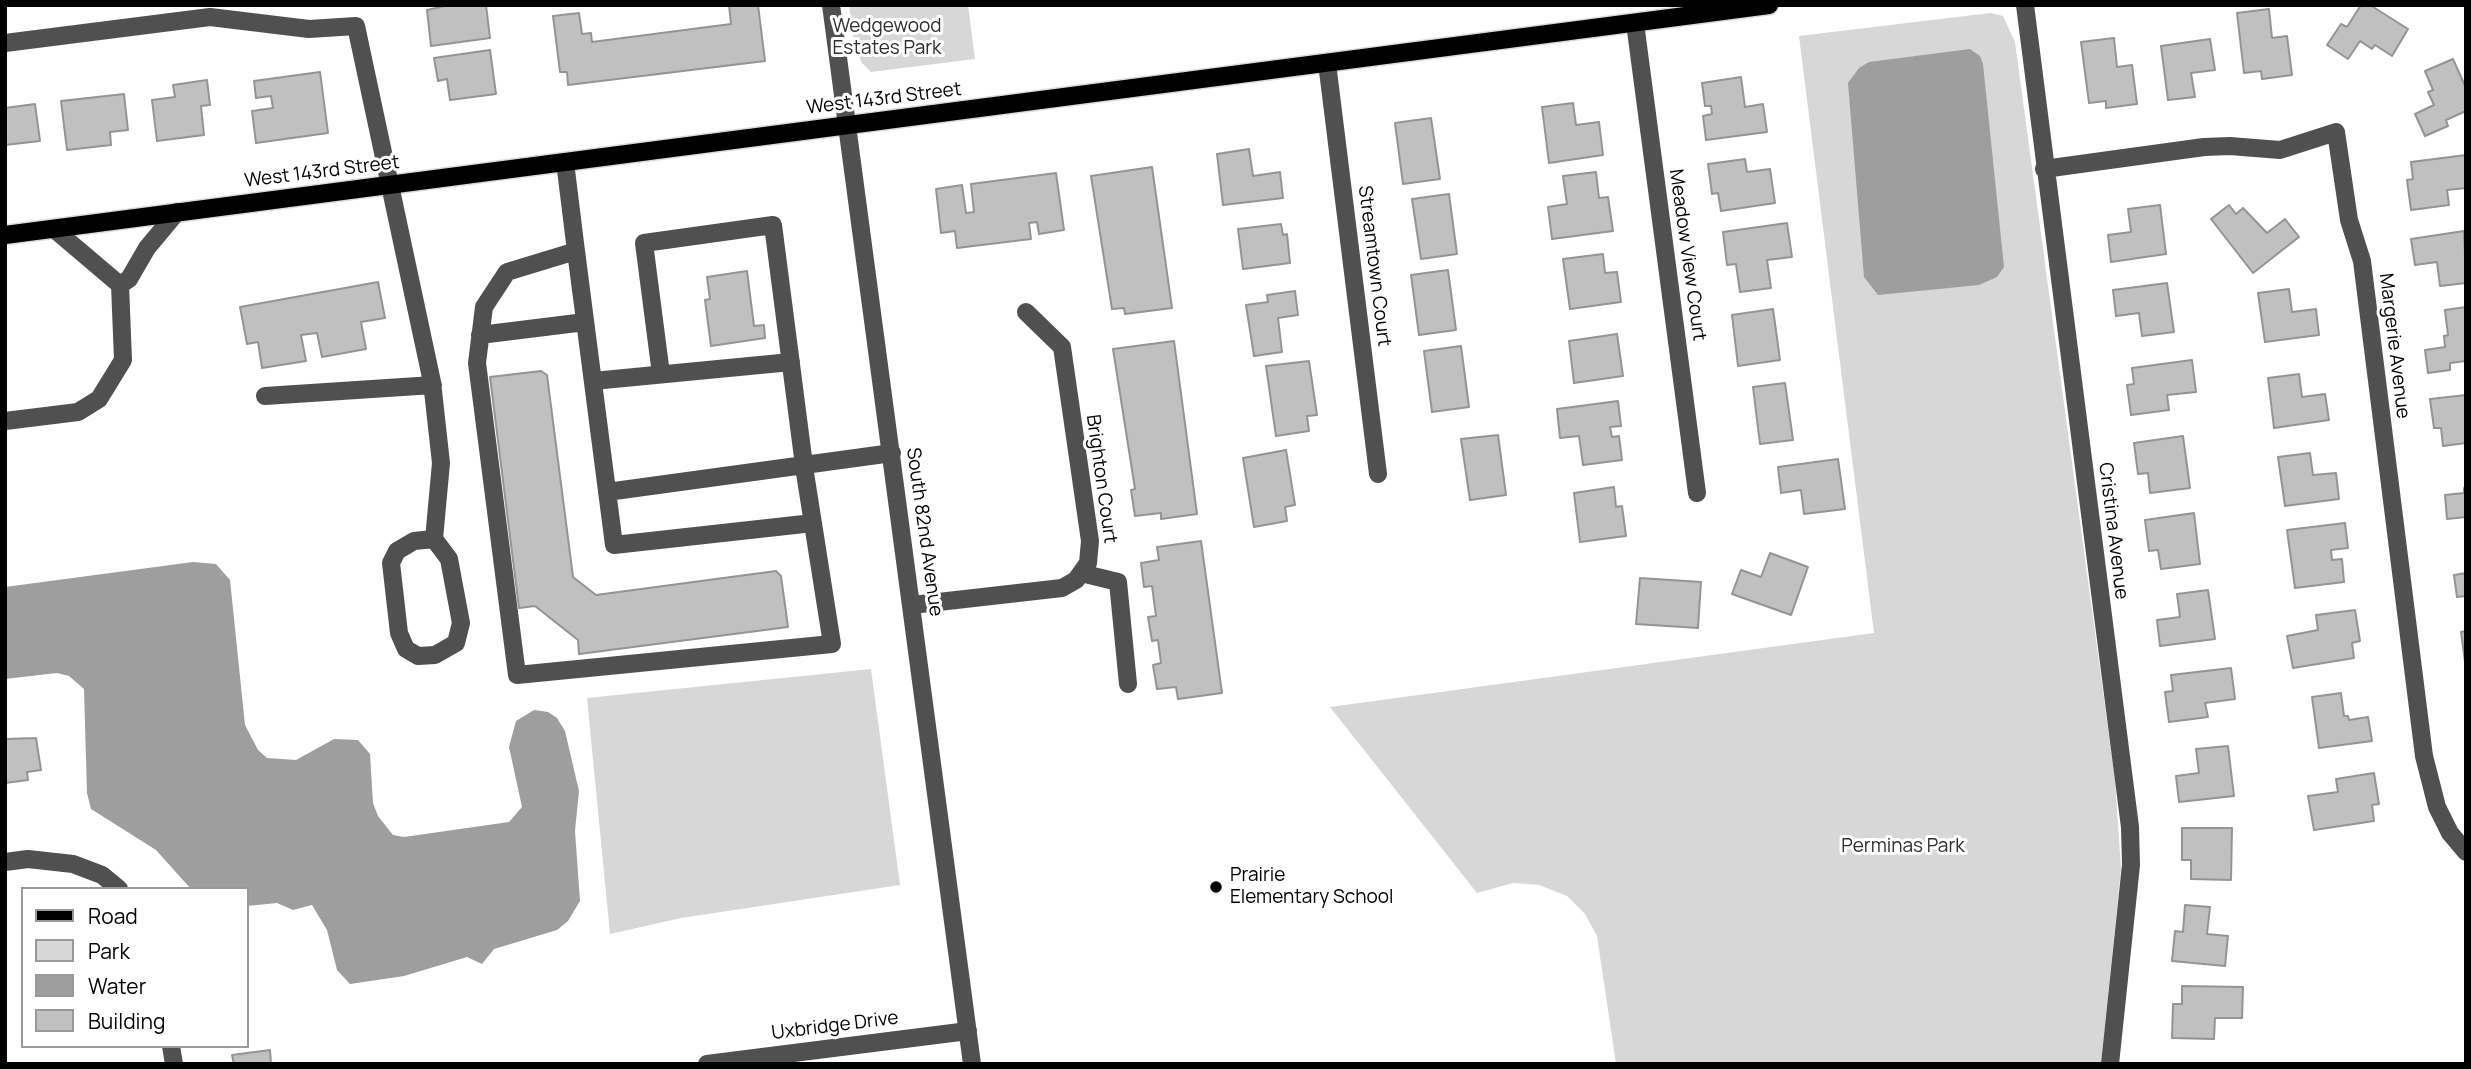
<!DOCTYPE html>
<html>
<head>
<meta charset="utf-8">
<style>
  body { margin:0 }
  #map { position:relative; width:2471px; height:1069px; overflow:hidden; background:#fff; font-family:Manrope,sans-serif }
  canvas { display:block }
  .frame { position:absolute; inset:0; border:7px solid #000; pointer-events:none }
  .legend { position:absolute; left:21px; top:887px; width:228px; height:161px; box-sizing:border-box; background:#fff; border:2px solid #999; margin:0; padding:9px 12px; list-style:none; font-size:21px; color:#000 }
  .legend li { display:flex; align-items:center; gap:14px; height:35px }
  .legend b { width:35px; border:2px solid #999 }
</style>
</head>
<body>
<div id="map">
<canvas width="2471" height="1069"></canvas>
<div class="frame"></div>
<ul class="legend">
<li><b style="height:9px;background:#000"></b>Road</li>
<li><b style="height:19px;background:#d7d7d7"></b>Park</li>
<li><b style="height:19px;background:#9e9e9e"></b>Water</li>
<li><b style="height:19px;background:#c0c0c0"></b>Building</li>
</ul>
</div>
<script>
const context = document.querySelector('canvas').getContext('2d');
context.lineJoin = 'round';
function paint(path, color) { context.fillStyle = color; context.fill(path, 'evenodd'); }
const shape = rows => new Path2D(rows.map(r => 'M' + r).join(''));
function stroke(path, color, width, dash) { context.strokeStyle = color; context.lineWidth = width; context.lineCap = dash ? 'butt' : 'round'; context.setLineDash(dash || []); context.stroke(path); }
function label(font, color, halo, rows, align = 'center') {
  context.font = font + ' Manrope,sans-serif'; context.lineWidth = 6; context.setLineDash([]); context.textBaseline = 'middle'; context.strokeStyle = halo; context.fillStyle = color; for (const [text, x, y, turn = 0] of rows) {
    context.save(); context.translate(x, y); context.rotate((+turn || 0) * Math.PI / 180); context.textAlign = isNaN(turn) ? turn : align; if (halo) context.strokeText(text, 0, 0); context.fillText(text, 0, 0); context.restore();
  }
}
paint(shape([
  [849,5,968,5,975,59,871,72,862,63,854,43],
  [1990,13,2003,16,2015,42,2115,780,2121,869,2101,1064,1616,1064,1597,936,1585,914,1567,896,1539,885,1513,883,1477,893,1330,707,1874,633,1799,36],
  [871,669,900,885,681,918,610,934,587,698]
]), '#d7d7d7');
paint(shape([
  [1970,49,1980,56,1983,64,2004,267,1997,277,1979,285,1878,295,1864,277,1848,83,1859,68,1869,62],
  [193,562,216,564,230,580,245,725,258,750,267,758,296,760,334,739,358,740,370,754,373,803,378,816,393,835,404,837,509,822,522,807,509,747,516,721,534,710,548,712,557,718,565,731,579,791,575,831,580,901,568,921,557,930,494,949,482,964,467,957,404,976,350,984,337,970,327,930,312,905,293,910,277,903,247,906,247,889,191,889,156,850,91,809,87,793,84,689,69,676,57,673,5,679,5,587]
]), '#9e9e9e');
const building = shape([
  [449,5,486,5,490,38,431,46,427,10,449,5],
  [729,5,758,5,765,61,568,85,567,72,560,72,553,16,579,13,582,34,591,33,592,42,731,24,729,5],
  [2361,5,2370,5,2408,29,2392,56,2375,45,2372,49,2360,41,2348,59,2327,45,2341,24,2347,27,2361,5],
  [2269,9,2272,38,2287,36,2292,75,2262,79,2261,71,2244,73,2237,13,2269,9],
  [2114,38,2117,67,2132,65,2137,104,2106,108,2106,101,2089,103,2081,42,2114,38],
  [2210,39,2215,70,2191,73,2195,97,2168,100,2161,46,2210,39],
  [490,50,496,94,450,100,447,79,438,81,434,58,490,50],
  [2453,59,2466,88,2466,111,2446,120,2448,126,2425,136,2415,114,2434,105,2428,92,2433,90,2425,71,2453,59],
  [320,72,328,133,256,143,252,111,273,108,271,96,256,98,254,81,320,72],
  [1741,77,1745,107,1763,104,1767,132,1706,140,1703,116,1712,114,1711,106,1705,106,1702,83,1741,77],
  [207,80,210,105,201,106,204,135,157,141,152,100,175,97,173,85,207,80],
  [124,94,128,130,110,132,111,145,67,150,61,101,124,94],
  [1573,103,1576,125,1599,122,1603,155,1549,163,1542,107,1573,103],
  [35,104,40,141,5,145,5,108,35,104],
  [1431,118,1440,179,1403,184,1395,123,1431,118],
  [1249,149,1253,176,1280,172,1283,198,1223,205,1217,154,1249,149],
  [2466,155,2466,188,2447,190,2449,205,2411,210,2407,180,2413,179,2411,162,2466,155],
  [1745,159,1747,172,1770,169,1775,203,1721,211,1718,193,1712,194,1708,164,1745,159],
  [1152,167,1172,308,1125,314,1124,308,1112,309,1091,176,1152,167],
  [1596,172,1599,198,1608,197,1613,231,1552,239,1548,207,1567,204,1563,176,1596,172],
  [1056,173,1064,230,1039,234,1037,222,1029,223,1031,239,957,248,955,231,941,233,936,189,962,185,966,213,974,212,971,184,1056,173],
  [1449,194,1457,254,1421,259,1412,199,1449,194],
  [2160,205,2166,254,2111,262,2108,235,2131,232,2128,209,2160,205],
  [2229,205,2236,214,2243,208,2267,233,2285,219,2299,237,2253,273,2211,219,2229,205],
  [1787,223,1792,257,1767,260,1771,288,1740,292,1736,264,1727,265,1723,232,1787,223],
  [1281,224,1283,235,1287,234,1290,263,1243,269,1238,229,1281,224],
  [2464,231,2466,283,2440,286,2437,262,2415,265,2411,239,2464,231],
  [1603,254,1605,273,1617,272,1621,302,1570,309,1563,259,1603,254],
  [1448,270,1456,330,1419,335,1411,275,1448,270],
  [747,271,754,326,764,325,765,338,711,346,705,300,710,299,707,277,747,271],
  [378,282,385,318,361,322,366,349,322,357,317,333,301,335,306,361,262,368,258,342,247,344,240,307,378,282],
  [2167,283,2174,332,2142,336,2139,313,2116,316,2113,290,2167,283],
  [2289,289,2292,312,2316,309,2319,335,2265,342,2258,293,2289,289],
  [1295,291,1298,315,1278,318,1282,352,1254,356,1246,305,1268,302,1267,295,1295,291],
  [2466,307,2466,361,2450,363,2450,370,2428,373,2425,350,2445,347,2444,336,2448,335,2445,310,2466,307],
  [1773,309,1780,360,1738,366,1732,315,1773,309],
  [1617,334,1623,376,1574,383,1569,341,1617,334],
  [1174,341,1197,514,1161,519,1161,513,1135,516,1131,490,1135,489,1113,349,1174,341],
  [1461,346,1469,407,1432,412,1424,351,1461,346],
  [2192,360,2196,392,2167,395,2169,410,2131,415,2127,385,2134,384,2132,368,2192,360],
  [1309,361,1317,415,1307,416,1309,431,1276,436,1266,366,1309,361],
  [541,371,547,375,573,577,596,595,776,571,781,576,788,627,579,654,578,640,535,606,519,608,490,377,541,371],
  [2299,374,2302,397,2325,394,2329,420,2274,428,2268,378,2299,374],
  [1785,383,1793,440,1760,444,1753,387,1785,383],
  [2466,395,2466,443,2443,446,2441,428,2434,428,2430,399,2466,395],
  [1618,401,1621,426,1610,427,1612,437,1619,436,1622,460,1583,465,1579,436,1560,438,1557,409,1618,401],
  [1498,435,1506,495,1470,500,1461,439,1498,435],
  [2183,436,2190,488,2150,493,2148,473,2138,474,2134,443,2183,436],
  [1286,450,1295,505,1285,507,1287,521,1254,527,1243,458,1286,450],
  [2310,453,2313,475,2336,473,2339,499,2285,506,2278,457,2310,453],
  [1838,459,1845,509,1804,514,1801,490,1781,493,1778,467,1838,459],
  [1614,487,1616,507,1622,506,1626,536,1580,542,1574,493,1614,487],
  [2464,488,2466,488,2466,517,2447,519,2445,495,2464,493,2464,488],
  [2194,513,2200,564,2161,569,2158,550,2149,551,2145,520,2194,513],
  [2345,523,2348,548,2331,550,2332,560,2342,559,2344,582,2295,588,2287,530,2345,523],
  [1201,541,1222,693,1178,699,1176,687,1157,689,1153,665,1161,663,1158,640,1152,641,1148,617,1156,616,1152,586,1144,587,1141,563,1159,560,1157,547,1201,541],
  [1770,553,1808,567,1791,615,1732,594,1741,570,1761,577,1770,553],
  [2466,573,2466,596,2457,597,2454,575,2466,573],
  [1640,578,1701,582,1698,628,1636,624,1640,578],
  [2208,590,2215,639,2160,646,2157,620,2180,617,2177,594,2208,590],
  [2355,610,2360,641,2352,643,2354,658,2293,668,2287,636,2318,630,2316,615,2355,610],
  [2466,631,2466,661,2465,662,2461,632,2466,631],
  [2231,668,2235,699,2205,703,2208,717,2169,722,2165,692,2173,691,2171,675,2231,668],
  [2341,693,2344,716,2348,716,2349,720,2368,717,2372,741,2319,748,2312,697,2341,693],
  [36,738,41,770,27,772,28,780,5,783,5,739,36,738],
  [2228,746,2234,796,2179,802,2176,776,2199,773,2196,749,2228,746],
  [2374,773,2379,804,2372,805,2374,821,2314,830,2308,796,2338,792,2336,779,2374,773],
  [2182,828,2232,828,2231,880,2191,879,2191,860,2182,860,2182,828],
  [2185,905,2210,907,2207,934,2228,936,2225,966,2172,961,2175,931,2183,932,2185,905],
  [2182,986,2243,987,2242,1018,2215,1018,2214,1039,2172,1038,2173,1004,2182,1004,2182,986],
  [270,1050,271,1064,234,1064,232,1055,270,1050]
]);
paint(building, '#c0c0c0');
stroke(building, '#949494', 2);
const major = shape([
  [5,235,1769,5]
]);
stroke(major, '#dbdbdb', 21);
stroke(shape([
  [831,5,972,1064],
  [2025,5,2130,827,2131,865,2110,1064],
  [1635,23,1697,493],
  [5,43,210,17,309,29,356,26,432,382,441,463,434,539,449,559,461,623,456,643,435,655,418,656,406,649,399,633,391,563,397,551,414,541,434,539],
  [1327,63,1378,474],
  [565,162,576,251,507,272,484,307,477,363,517,675,832,644,805,473,773,225,644,243,661,374],
  [2044,169,2204,147,2230,146,2280,150,2336,132,2349,220,2362,261,2424,756,2437,807,2450,833,2466,852],
  [54,229,120,285,129,279,147,248,177,212],
  [576,251,614,545,813,523],
  [480,335,585,322],
  [593,381,791,362],
  [265,396,433,385],
  [5,421,78,412,99,399,123,360,120,285],
  [607,492,892,453],
  [1081,573,1118,582,1128,684],
  [912,605,1062,588,1076,580,1088,563,1090,541,1062,347,1026,312],
  [5,862,28,859,73,864,102,875,119,889],
  [171,1046,174,1064],
  [707,1064,968,1031]
]), '#505050', 18);
stroke(major, '#000', 18);
for (const [x, y, r, color] of [
  [1216,887,7,"#000"]
]) { const dot = new Path2D(); dot.arc(x, y, r, 0, 2 * Math.PI); context.fillStyle = color; context.fill(dot); stroke(dot, '#fff', 2.5); }
label('19px', '#2e2e2e', '#fff', [
  ["Wedgewood",887,27],
  ["Estates Park",887,49],
  ["Perminas Park",1903,847]
]);
label('19px', '#000', '#fff', [
  ["West 143rd Street",884,99,-7],
  ["West 143rd Street",322,172,-7],
  ["Meadow View Court",1687,255,82],
  ["Streamtown Court",1374,266,83],
  ["Margerie Avenue",2394,346,83],
  ["Brighton Court",1101,479,82],
  ["Cristina Avenue",2113,531,83],
  ["South 82nd Avenue",924,532,82],
  ["Uxbridge Drive",835,1026,-7]
]);
label('19px', '#000', '#fff', [
  ["Prairie",1230,876],
  ["Elementary School",1230,898]
], 'left');
</script>
</body>
</html>
